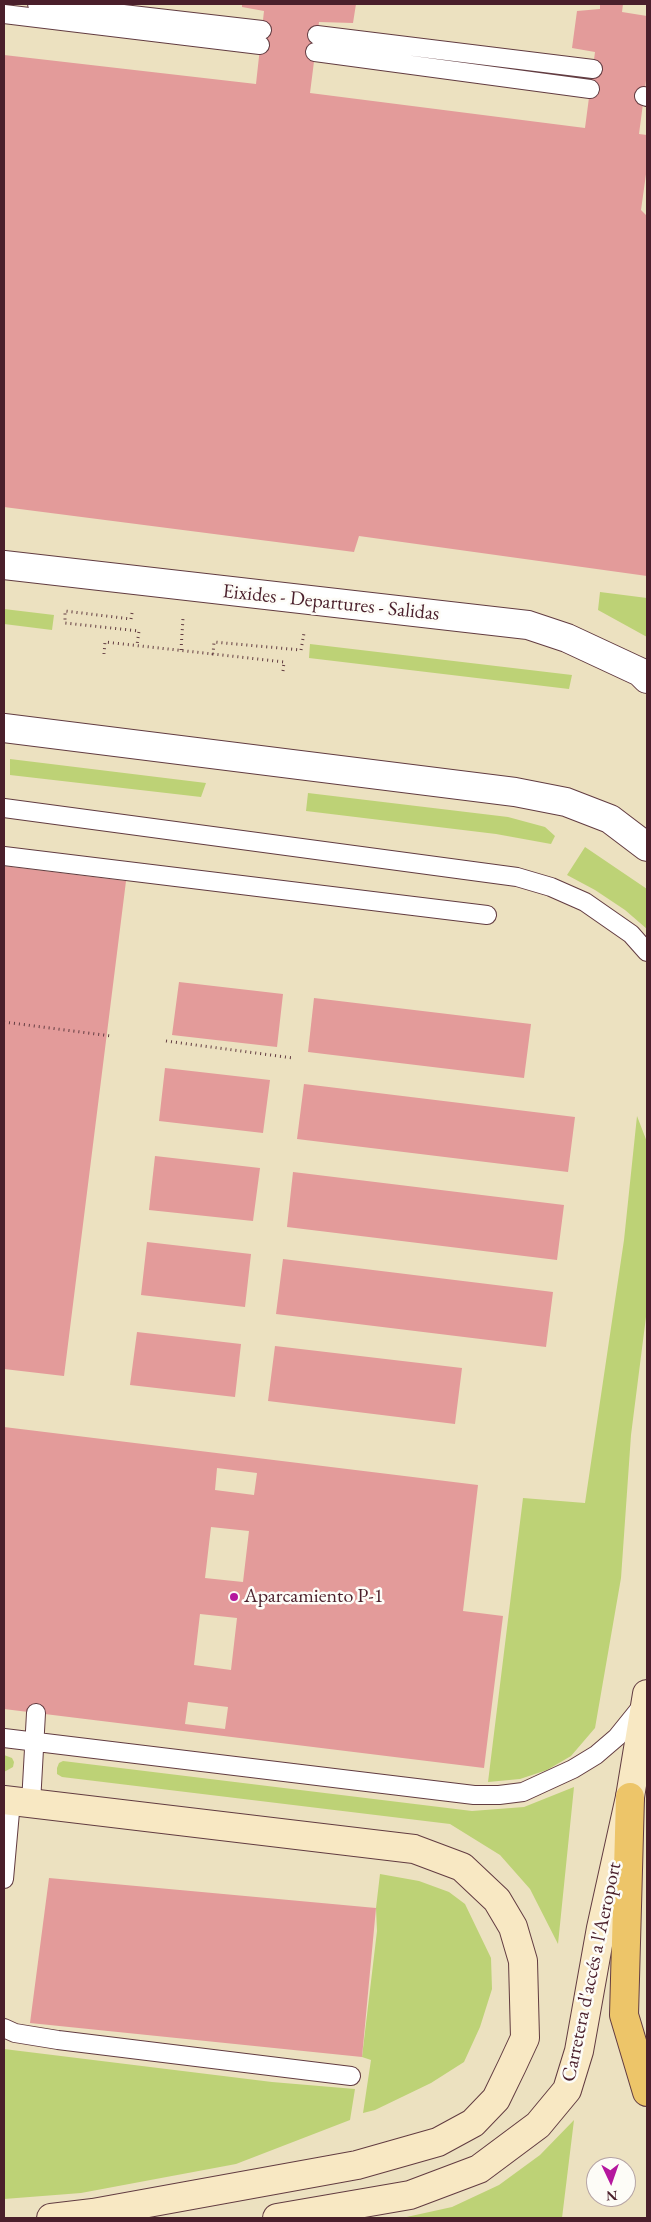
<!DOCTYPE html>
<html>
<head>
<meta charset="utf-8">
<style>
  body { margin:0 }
  #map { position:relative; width:651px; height:2222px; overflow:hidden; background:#ece1c0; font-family:"EB Garamond",serif }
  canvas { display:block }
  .frame { position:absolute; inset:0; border:5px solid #4a1f2b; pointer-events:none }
  .north { position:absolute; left:586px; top:2157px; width:50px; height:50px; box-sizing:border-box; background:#fdfcf7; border:1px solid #b5a4a5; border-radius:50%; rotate:177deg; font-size:14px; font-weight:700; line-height:20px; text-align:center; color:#4a1f2b }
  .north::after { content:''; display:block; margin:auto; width:18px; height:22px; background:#b5179e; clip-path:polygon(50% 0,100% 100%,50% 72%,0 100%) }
</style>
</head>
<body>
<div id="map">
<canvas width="651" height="2222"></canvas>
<div class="frame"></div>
<div class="north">N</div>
</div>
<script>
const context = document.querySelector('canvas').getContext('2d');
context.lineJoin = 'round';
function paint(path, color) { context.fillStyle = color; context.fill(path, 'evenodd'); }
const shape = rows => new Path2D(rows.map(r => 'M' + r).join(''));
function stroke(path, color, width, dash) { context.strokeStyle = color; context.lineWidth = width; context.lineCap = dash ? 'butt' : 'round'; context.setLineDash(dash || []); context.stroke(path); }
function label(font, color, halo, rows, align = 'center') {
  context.font = font + ' "EB Garamond",serif'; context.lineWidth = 5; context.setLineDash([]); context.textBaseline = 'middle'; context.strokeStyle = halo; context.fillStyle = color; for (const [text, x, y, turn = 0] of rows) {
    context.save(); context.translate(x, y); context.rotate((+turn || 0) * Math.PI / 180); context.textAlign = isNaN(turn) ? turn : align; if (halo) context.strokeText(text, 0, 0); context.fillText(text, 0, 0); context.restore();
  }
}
paint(shape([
  [600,592,647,598,647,637,598,610],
  [4,609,54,615,52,630,4,624],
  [310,644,572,675,569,689,309,658],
  [10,759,206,783,201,797,10,775],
  [308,793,508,817,545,827,555,836,551,844,496,834,306,811],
  [585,847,647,889,647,929,625,910,595,890,567,875],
  [637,1116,647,1142,647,1309,631,1435,621,1578,595,1728,571,1756,547,1770,520,1779,488,1782,523,1498,585,1503,624,1240],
  [4,1755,12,1758,14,1762,13,1767,4,1772],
  [63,1761,472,1811,524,1807,574,1787,558,1944,530,1889,500,1855,450,1824,62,1777,57,1774,57,1768,59,1763],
  [380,1874,419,1881,449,1892,465,1904,491,1958,492,1989,480,2027,464,2062,431,2083,375,2110,363,2113,371,2060,362,2057,377,1931,376,1908],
  [4,2049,272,2082,355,2089,350,2120,236,2164,81,2193,4,2199],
  [574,2120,562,2218,402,2218,452,2207,499,2185,540,2155]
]), '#bdd276');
paint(shape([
  [242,4,356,4,353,23,319,22,310,93,585,128,595,52,572,48,577,11,600,9,600,4,623,4,622,12,647,16,647,73,639,134,647,135,647,167,641,210,647,216,647,576,359,536,354,552,4,507,4,55,256,84,264,11,242,7],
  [4,866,126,881,64,1376,4,1369],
  [179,982,283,994,277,1047,172,1035],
  [314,998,531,1024,524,1078,308,1052],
  [165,1068,270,1080,263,1133,159,1121],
  [304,1084,575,1117,568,1172,297,1139],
  [155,1156,260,1168,253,1221,149,1210],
  [293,1172,564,1205,557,1260,287,1227],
  [147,1242,251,1254,245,1307,141,1295],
  [283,1259,553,1292,546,1347,276,1314],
  [137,1332,241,1344,235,1397,130,1385],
  [275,1346,462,1368,455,1424,268,1401],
  [4,1427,478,1485,463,1611,503,1616,484,1768,4,1709],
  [217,1468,257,1473,254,1495,215,1490],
  [211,1527,249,1531,243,1582,205,1578],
  [200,1614,237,1618,231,1670,194,1665],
  [188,1702,228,1707,225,1729,185,1724],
  [49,1878,376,1908,362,2057,30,2023]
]), '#e39b9a');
const lane = shape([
  [37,4,262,30],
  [4,14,260,45],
  [317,35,593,69],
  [315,52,590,89],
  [644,96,647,97],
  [4,808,517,877,551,887,585,902,631,934,647,952],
  [4,856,487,915],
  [4,1738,474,1795,499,1795,523,1792,573,1769,596,1755,617,1737,642,1706],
  [31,1803,36,1713],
  [4,1879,11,1801],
  [4,2028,15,2033,58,2040,351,2076]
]);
const street = shape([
  [4,565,528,625,567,638,640,672,647,679],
  [4,728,515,792,566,802,610,819,647,847]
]);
const secondary = shape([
  [4,1800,414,1849,462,1867,497,1900,513,1927,523,1961,525,2038,512,2066,496,2099,473,2123,438,2142,357,2165,93,2213,51,2218],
  [277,2218,410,2195,479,2169,538,2125,567,2090,579,2051,601,1928,630,1797,647,1694]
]);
const highway = shape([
  [630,1797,624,2015,647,2092]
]);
stroke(lane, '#623c41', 20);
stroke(street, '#623c41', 30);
stroke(secondary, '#623c41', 30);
stroke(highway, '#623c41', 30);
stroke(shape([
  [132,613,131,619,65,611,65,623,139,631,137,645],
  [181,650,183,618],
  [104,654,105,642,213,654],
  [283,671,284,662,213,654,214,642,301,650,304,633],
  [4,1022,111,1036],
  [166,1041,293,1058]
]), '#623c41', 3, [1, 4]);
stroke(lane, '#fff', 18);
stroke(street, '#fff', 28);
stroke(secondary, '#f8e8c3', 28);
stroke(highway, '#edc569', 28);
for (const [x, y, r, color] of [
  [234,1597,5,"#b5179e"]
]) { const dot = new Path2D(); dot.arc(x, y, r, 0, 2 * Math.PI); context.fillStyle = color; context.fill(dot); stroke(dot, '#fdfcf7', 2); }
label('20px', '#4a1f2b', '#fdfcf7', [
  ["Eixides - Departures - Salidas",331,603,6],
  ["Carretera d'accés a l'Aeroport",592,1972,-78]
]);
label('20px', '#4a1f2b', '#fdfcf7', [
  ["Aparcamiento P-1",244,1597]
], 'left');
</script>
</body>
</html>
